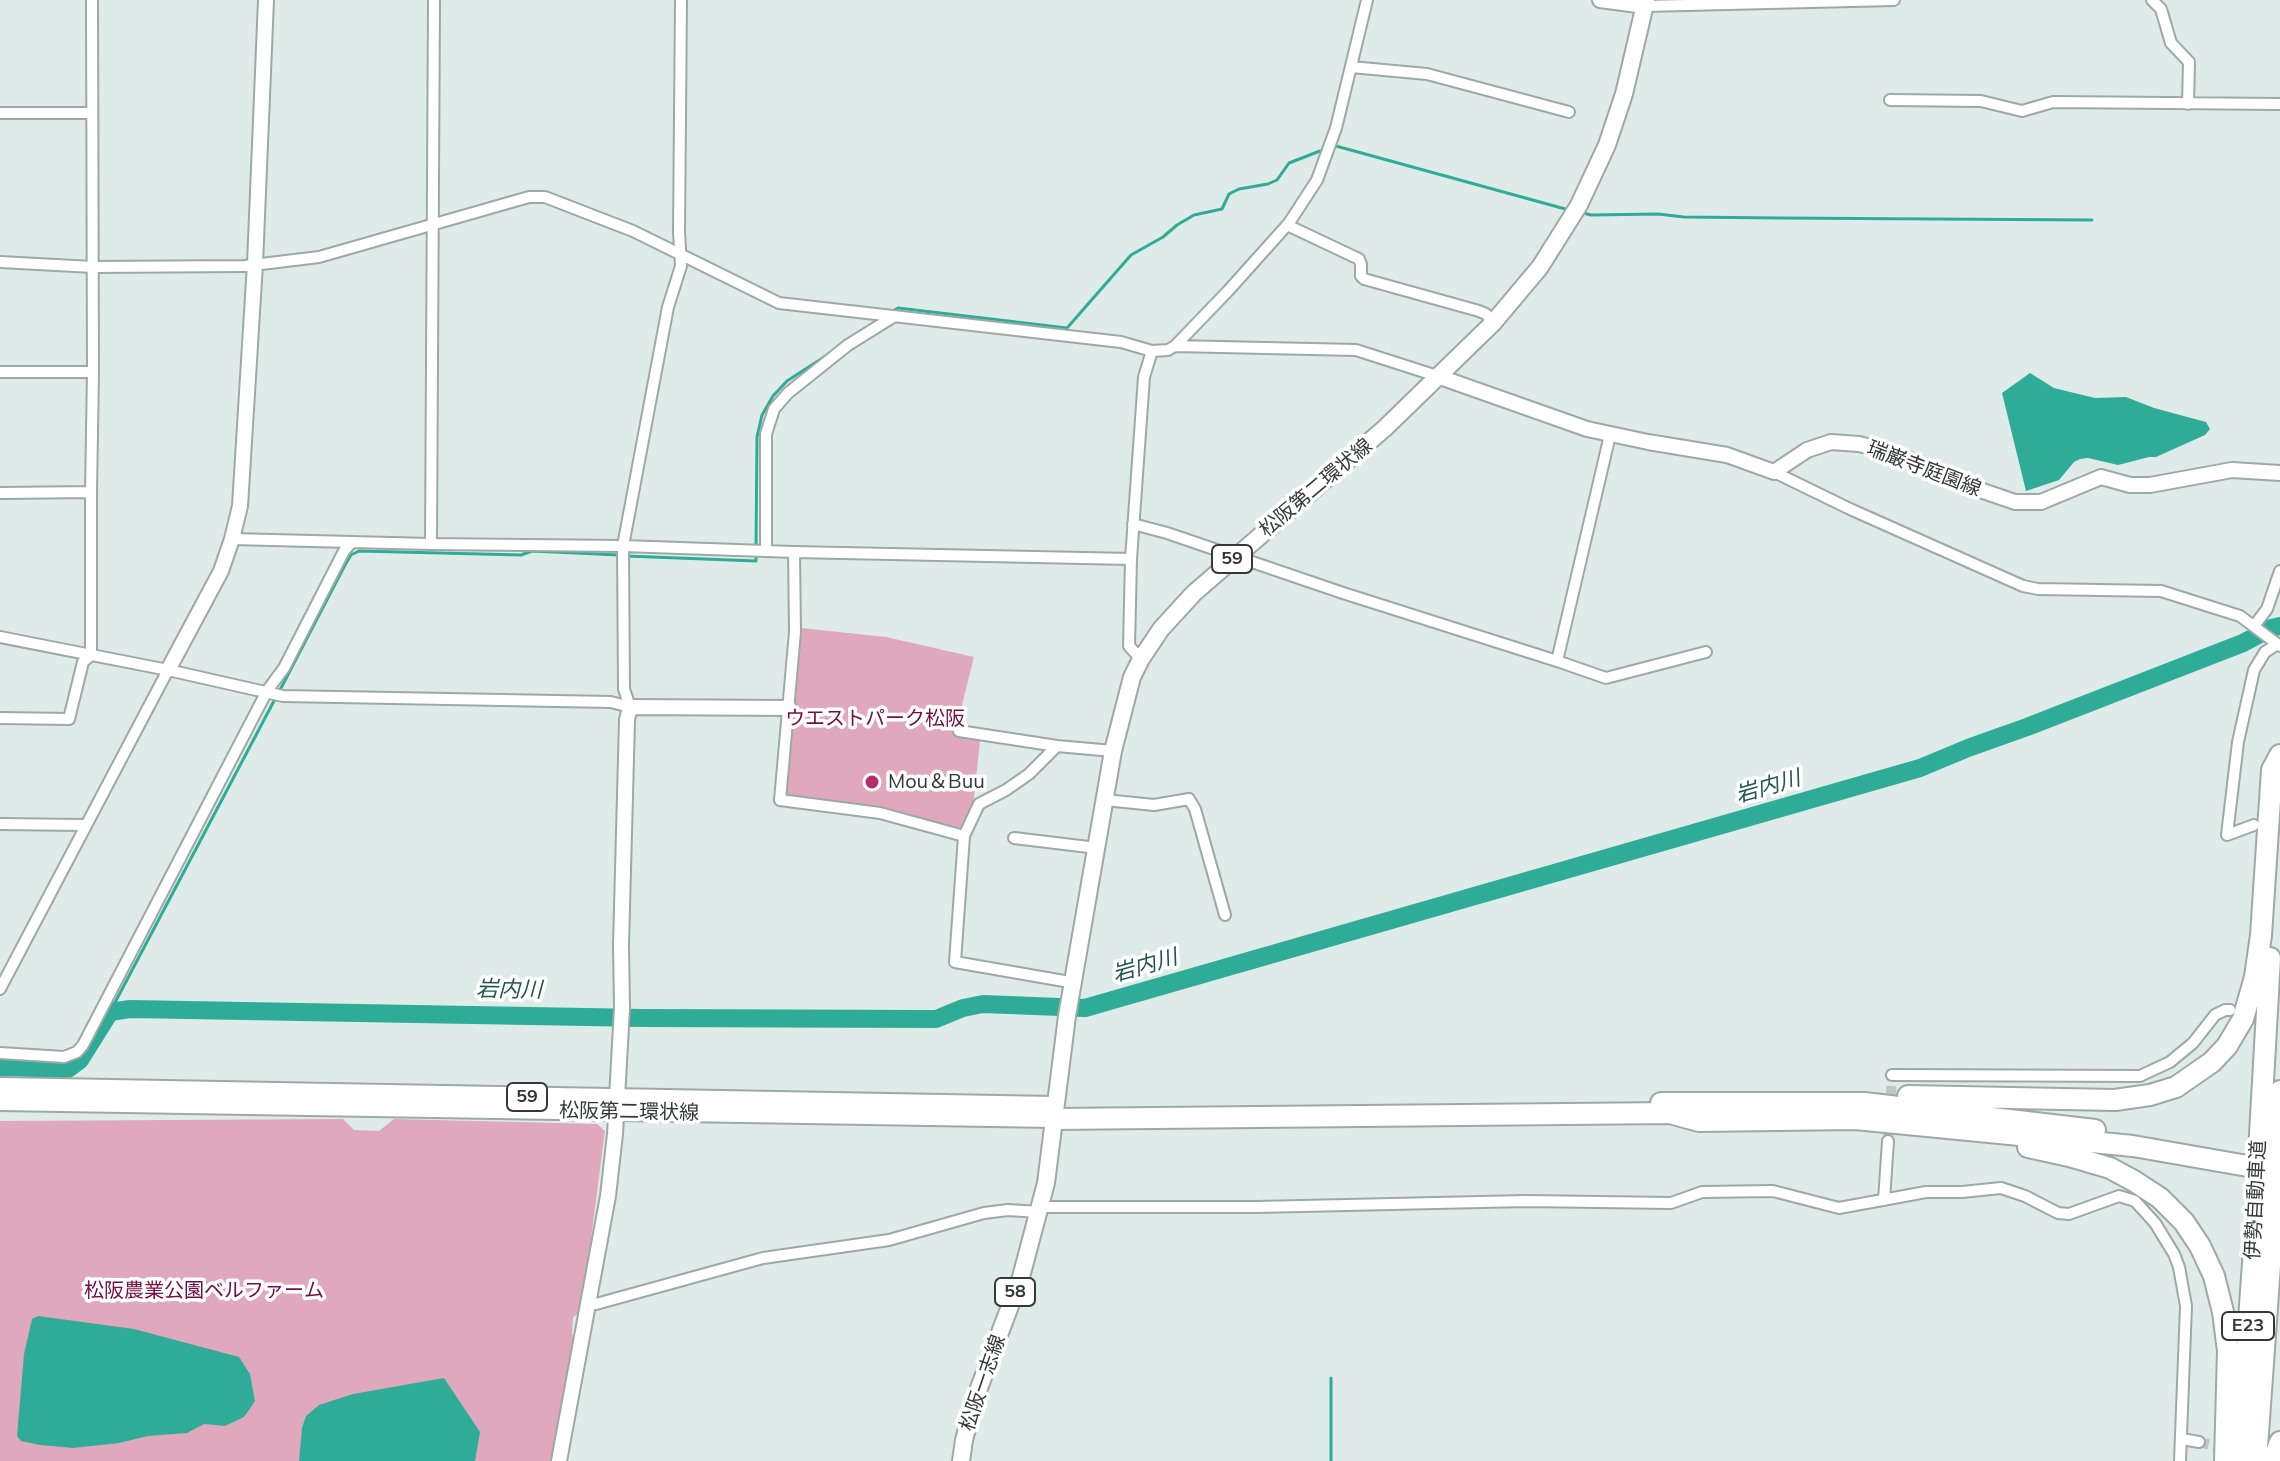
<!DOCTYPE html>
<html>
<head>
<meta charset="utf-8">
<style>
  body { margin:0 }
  canvas { display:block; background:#dfebe8 }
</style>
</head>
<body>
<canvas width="2280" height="1461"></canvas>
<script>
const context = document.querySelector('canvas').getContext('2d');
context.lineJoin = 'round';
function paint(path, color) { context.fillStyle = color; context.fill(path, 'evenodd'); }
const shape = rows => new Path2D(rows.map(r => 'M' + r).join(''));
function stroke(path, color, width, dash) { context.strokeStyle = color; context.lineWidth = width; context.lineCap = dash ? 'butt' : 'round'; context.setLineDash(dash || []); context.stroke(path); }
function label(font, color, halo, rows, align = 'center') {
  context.font = font + ' Mulish,"Noto Sans JP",sans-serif'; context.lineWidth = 7; context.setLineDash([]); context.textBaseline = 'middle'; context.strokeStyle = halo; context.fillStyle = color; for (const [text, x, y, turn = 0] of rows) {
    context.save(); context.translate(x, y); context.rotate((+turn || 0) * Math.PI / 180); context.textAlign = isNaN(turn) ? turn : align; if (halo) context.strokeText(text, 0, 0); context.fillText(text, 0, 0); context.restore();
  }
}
paint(shape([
  [801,628,886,637,974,657,955,733,980,741,973,806,965,829,956,832,787,797,785,793],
  [343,1119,354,1130,379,1131,394,1119,597,1124,605,1131,586,1277,579,1314,573,1317,572,1334,576,1339,552,1461,0,1461,0,1121]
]), '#e0a8bd');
paint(shape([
  [2030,373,2054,388,2095,398,2126,397,2154,408,2206,422,2210,429,2205,435,2156,457,2149,457,2118,465,2088,458,2080,459,2074,462,2059,480,2026,491,2002,393],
  [38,1316,134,1329,239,1357,250,1374,255,1401,244,1417,225,1426,204,1424,187,1433,148,1436,119,1443,73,1448,40,1445,21,1441,17,1436,24,1354,32,1319],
  [444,1378,480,1432,475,1461,299,1461,302,1428,306,1416,319,1405,353,1394]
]), '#2fac98');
stroke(shape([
  [1336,146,1569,210],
  [1580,212,1591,215,1658,214,1684,217,1779,218,2092,220],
  [891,312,898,308,1067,328,1131,255,1163,237,1177,225,1194,215,1222,209,1229,194,1239,189,1268,184,1277,180,1289,163,1320,151],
  [857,334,881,318],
  [756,547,757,437,762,415,773,396,787,381,835,350],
  [626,556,756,561,756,554],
  [279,692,345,565,351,555,359,551,521,555,532,551,619,555],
  [110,1012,275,699],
  [1331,1461,1331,1378]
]), '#2fac98', 3);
stroke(shape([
  [0,1067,68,1069,80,1060,110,1012,130,1009,643,1018,936,1019,963,1008,983,1004,1085,1008,1920,768,1968,748,2027,727,2243,643,2271,628,2280,626]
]), '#2fac98', 18);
stroke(shape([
  [1888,1141,1892,1075],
  [2199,1442,2227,1449]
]), '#bdc7c5', 10, [10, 5]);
const minor = shape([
  [92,0,93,372],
  [2152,0,2161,9,2171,43,2189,62,2188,104],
  [1645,6,1894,0],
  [1351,67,1427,74,1569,112],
  [1890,100,1981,101,2022,111,2053,102,2280,104],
  [0,113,92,113],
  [1287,225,1359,259,1361,264,1361,276,1364,279,1479,311,1486,314,1493,323],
  [0,262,93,267,245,266,319,257,529,197,545,197,633,231,779,303,1121,342,1152,351,1168,350,1175,346,1228,291,1289,223,1317,180,1336,128,1367,0],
  [1175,346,1356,350,1437,376],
  [0,372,93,372,91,492],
  [1774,472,1850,509,2023,586,2038,589,2161,591,2240,616,2280,646],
  [0,493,91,492,91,655,83,662,69,719,0,718],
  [1133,524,1167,533,1343,593,1557,661,1606,678,1706,652],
  [232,539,431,544,623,546,794,552,1131,559],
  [431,544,434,0],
  [766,551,766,434,774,409,788,393,848,345,893,317],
  [794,552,795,632,780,800,880,813,964,836,955,962,1064,981],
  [2254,626,2267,609,2280,571],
  [0,637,168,670,283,696,611,702,630,707],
  [1141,659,1129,646,1131,559,1144,377,1152,351],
  [1557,661,1610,435],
  [630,707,624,689,623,546,668,307,681,266,679,232,681,0],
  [959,731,1057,746,1113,751],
  [1105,800,1154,805,1189,799,1195,809,1225,915],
  [0,824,84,825],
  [2254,825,2227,835,2238,742,2254,670,2265,652,2276,645],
  [964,836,979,804,1006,790,1029,774,1057,746],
  [1014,838,1097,848],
  [0,989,168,670],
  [0,1053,64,1057,77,1052,83,1045,267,691,284,668,344,551,352,542],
  [1892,1075,2140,1076,2170,1062,2193,1043,2215,1015,2225,1010,2230,1010],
  [1884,1200,1888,1141],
  [1041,1207,1257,1207,1526,1201,1671,1203,1702,1192,1773,1191,1839,1208,1926,1192,1962,1192,2001,1188,2025,1196,2058,1213,2069,1214,2119,1196,2135,1201,2155,1223,2174,1254,2179,1267,2186,1306,2180,1461],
  [589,1304,596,1304,763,1258,889,1240,984,1213,1008,1210,1039,1212],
  [2182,1439,2199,1442]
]);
const tertiary = shape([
  [1600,0,1645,6],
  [168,670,221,571,232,539,240,506,255,264,266,0],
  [559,1461,608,1196,615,1134,622,1008,621,945,627,720,630,707,789,708]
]);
const secondary = shape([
  [1437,376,1587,429,1648,442,1727,455,1774,472,1807,450,1831,442,1859,444,1894,453,1980,490,2015,502,2041,502,2101,477,2130,485,2150,485,2232,470,2280,473]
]);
const primary = shape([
  [0,1086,1054,1105],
  [0,1102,1053,1119],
  [961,1461,964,1440,976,1396,1021,1277,1046,1183,1067,1016,1113,751,1132,677,1141,659,1161,629,1194,593,1385,428,1493,323,1540,267,1579,205,1607,145,1624,94,1646,0]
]);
const motorway = shape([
  [1908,1096,2115,1100,2150,1095,2176,1087,2212,1062,2227,1046,2243,1019,2255,977,2261,935,2272,770,2280,755],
  [1661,1103,1864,1103,2095,1130],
  [1053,1119,1670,1113,1699,1121,1855,1119,2133,1146,2276,1171],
  [2260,1134,2270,958],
  [2278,1137,2280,1091],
  [2028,1147,2069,1156,2110,1168,2134,1181,2160,1198,2184,1222,2200,1246,2214,1276,2223,1312,2228,1351,2225,1461],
  [2239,1461,2258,1192],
  [2256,1461,2275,1195],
  [2273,1461,2280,1442]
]);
stroke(minor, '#9ea9a6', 14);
stroke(tertiary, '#9ea9a6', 18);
stroke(secondary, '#9ea9a6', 18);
stroke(primary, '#9ea9a6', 20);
stroke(motorway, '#9ea9a6', 24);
stroke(minor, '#fff', 10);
stroke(tertiary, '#fff', 14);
stroke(secondary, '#fff', 14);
stroke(primary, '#fff', 16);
stroke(motorway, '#fff', 20);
const motorwayBridge = shape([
  [2258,1192,2260,1134],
  [2275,1195,2278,1137]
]);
stroke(motorwayBridge, '#9ea9a6', 24, []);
stroke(motorwayBridge, '#fff', 20);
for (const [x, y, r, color] of [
  [872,782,8,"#b22c6f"]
]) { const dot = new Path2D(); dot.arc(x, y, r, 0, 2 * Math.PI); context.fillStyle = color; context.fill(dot); stroke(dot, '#fff', 3); }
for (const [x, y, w] of [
  [1232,559,40],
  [527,1097,40],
  [1015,1292,40],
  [2248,1326,52]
]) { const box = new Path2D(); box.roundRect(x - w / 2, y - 14, w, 28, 6); context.fillStyle = '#fff'; context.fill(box); stroke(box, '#343938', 2); }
label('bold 18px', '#343938', null, [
  ["59",1232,559],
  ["59",527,1097],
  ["58",1015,1292],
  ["E23",2248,1326]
]);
label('20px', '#343938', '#fff', [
  ["瑞巌寺庭園線",1924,469,21],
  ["松阪第二環状線",1316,488,-40],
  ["松阪第二環状線",629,1112,1],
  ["伊勢自動車道",2256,1200,-87],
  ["松阪一志線",983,1383,-71]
]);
label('20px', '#730d44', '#fff', [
  ["ウエストパーク松阪",875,719],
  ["松阪農業公園ベルファーム",204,1291]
]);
label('20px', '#343938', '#fff', [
  ["Mou＆Buu",888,782]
], 'left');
label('italic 22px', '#24564d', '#fff', [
  ["岩内川",1768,787,-16],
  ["岩内川",1145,966,-16],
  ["岩内川",509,990,1]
]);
</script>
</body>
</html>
